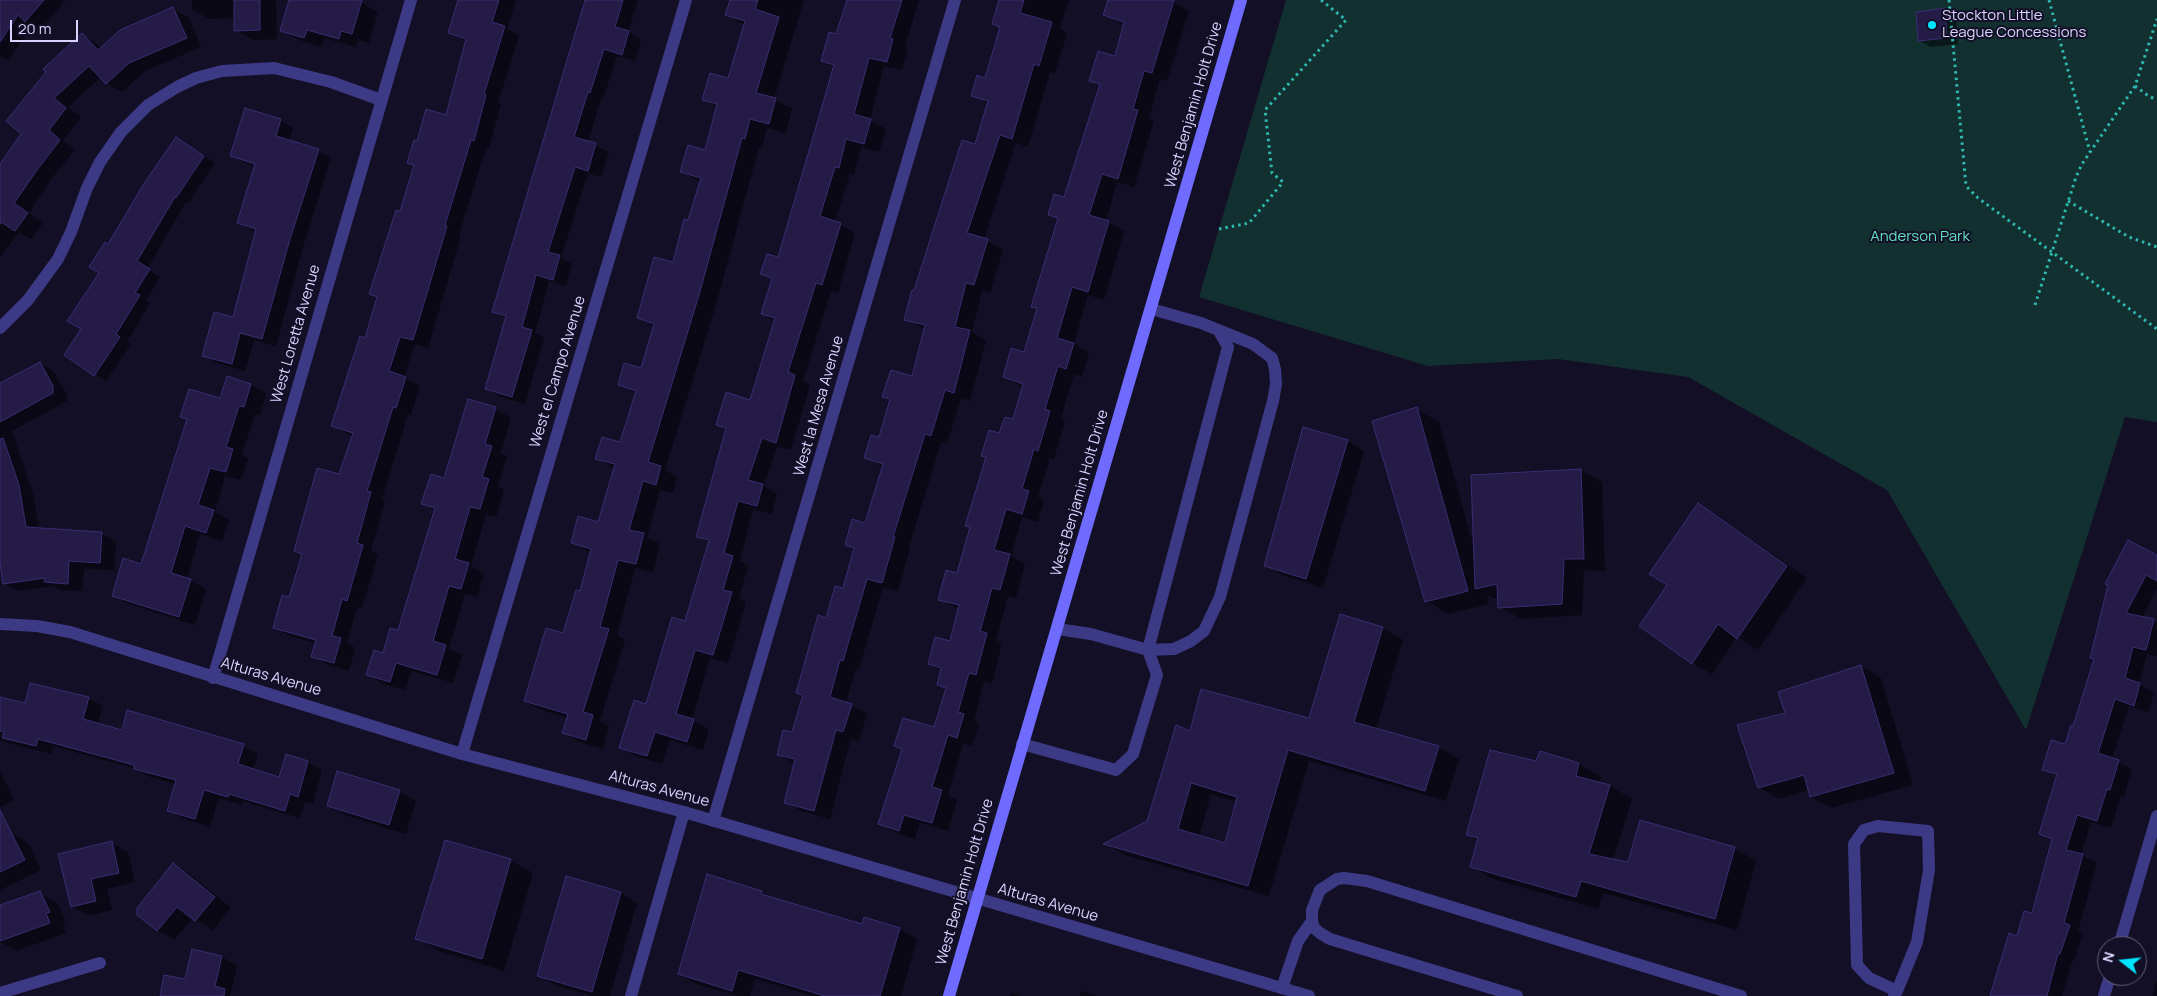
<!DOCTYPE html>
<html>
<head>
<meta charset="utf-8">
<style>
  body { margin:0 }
  #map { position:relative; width:2157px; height:996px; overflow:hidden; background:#130f26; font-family:Manrope,sans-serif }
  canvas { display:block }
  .north { position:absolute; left:2097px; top:936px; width:50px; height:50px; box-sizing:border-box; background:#130f26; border:1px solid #625e7d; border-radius:50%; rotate:286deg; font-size:14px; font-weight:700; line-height:20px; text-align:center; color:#d9d4ff }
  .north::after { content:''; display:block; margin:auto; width:18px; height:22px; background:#00e5ff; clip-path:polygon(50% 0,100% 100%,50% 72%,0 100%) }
  .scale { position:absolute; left:10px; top:20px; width:68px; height:22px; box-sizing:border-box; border:2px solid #d9d4ff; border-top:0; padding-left:6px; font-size:15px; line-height:18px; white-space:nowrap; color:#d9d4ff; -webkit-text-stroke:4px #130f26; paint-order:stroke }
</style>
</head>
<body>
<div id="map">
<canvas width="2157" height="996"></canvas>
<div class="north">N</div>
<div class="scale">20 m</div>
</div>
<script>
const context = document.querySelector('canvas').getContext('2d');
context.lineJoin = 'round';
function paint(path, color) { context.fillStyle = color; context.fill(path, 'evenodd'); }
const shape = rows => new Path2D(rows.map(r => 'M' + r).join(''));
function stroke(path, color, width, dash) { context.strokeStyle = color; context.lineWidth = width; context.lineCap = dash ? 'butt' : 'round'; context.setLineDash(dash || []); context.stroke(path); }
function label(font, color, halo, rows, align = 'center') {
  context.font = font + ' Manrope,sans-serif'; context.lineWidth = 4; context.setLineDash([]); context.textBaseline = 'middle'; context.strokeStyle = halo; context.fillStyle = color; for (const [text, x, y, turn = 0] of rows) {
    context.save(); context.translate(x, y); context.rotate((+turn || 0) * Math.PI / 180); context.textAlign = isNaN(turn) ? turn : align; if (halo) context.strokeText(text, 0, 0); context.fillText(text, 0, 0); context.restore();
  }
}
paint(shape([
  [1286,0,2157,0,2157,422,2125,417,2026,730,1887,490,1688,377,1558,359,1428,366,1199,297]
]), '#12302f');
paint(shape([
  [0,0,66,0,41,29,33,24,9,60,0,56],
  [192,0,276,0,277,39,253,40,236,30,235,18,209,19,192,9],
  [291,0,361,0,360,2,378,12,369,43,358,40,356,47,324,38,321,47,299,40,282,31],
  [458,0,516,0,507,29,519,36,498,103,501,104,489,149,486,148,459,234,461,236,428,348,415,344,404,377,420,386,411,415,408,414,382,499,385,501,371,551,378,555,362,608,357,607,347,643,355,648,349,671,328,665,313,656,316,643,289,636,274,627,290,599,303,555,295,551,340,476,353,436,332,426,366,339,377,298,370,294,400,213,415,166,408,162,418,143,447,116,467,42,450,33],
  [584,0,638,0,628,32,641,40,635,61,617,56,603,99,601,99,588,142,609,152,601,177,588,173,561,258,572,264,566,286,549,281,535,333,544,338,525,404,499,396,486,389,507,319,494,312,584,9,581,8],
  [731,0,804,0,774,99,792,109,786,133,767,128,762,148,759,147,716,305,665,470,677,477,673,493,660,490,647,537,660,544,653,573,635,568,617,635,625,640,600,721,609,726,603,749,580,742,563,732,568,718,542,710,526,701,564,634,581,592,591,553,573,543,599,523,615,469,597,458,621,444,637,394,619,384,642,370,654,327,638,318,674,263,701,182,681,171,706,151,717,107,704,99,729,80,745,25,727,15],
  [848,0,919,0,905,47,908,49,902,70,884,66,870,120,886,129,879,152,861,147,854,175,850,174,835,222,855,233,838,293,831,291,803,381,810,385,791,450,777,446,764,486,777,494,772,514,753,509,740,561,748,566,739,598,746,602,728,663,710,658,692,720,709,729,703,750,670,740,662,764,636,756,621,747,647,706,686,623,710,543,698,536,727,430,718,424,751,401,775,321,762,314,772,280,762,274,779,258,835,68,822,61,837,36],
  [1000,0,1069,0,1060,28,1067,33,1055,74,1050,72,1028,147,1016,143,984,239,1003,250,990,293,982,291,972,332,986,341,970,401,961,398,947,444,941,442,909,547,910,547,898,591,883,587,859,669,856,668,846,703,867,714,859,741,851,738,830,819,801,811,785,802,795,764,778,754,793,734,804,696,797,692,827,619,844,590,855,550,846,545,866,524,883,467,866,457,879,439,891,401,884,396,913,378,925,329,906,319,915,292,976,146,989,104,973,95,986,79,1001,28,993,23],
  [1109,0,1168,0,1189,11,1167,81,1160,79,1149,118,1154,121,1134,187,1117,182,1106,221,1124,231,1104,300,1088,295,1074,344,1089,353,1082,377,1074,374,1061,418,1065,421,1054,459,1050,458,1038,497,1044,501,1038,522,1022,517,1011,556,1025,564,1016,598,1008,596,996,640,1002,643,992,683,984,681,974,721,979,724,972,746,963,743,948,795,957,800,948,831,920,823,915,839,896,833,880,824,903,750,896,746,935,729,947,690,938,685,942,671,929,664,951,642,959,609,939,599,958,575,971,528,967,525,987,458,982,455,1014,421,1023,387,1004,377,1025,354,1038,309,1032,306,1059,219,1050,214,1065,199,1101,86,1091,80,1115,58,1125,25,1105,14],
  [173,9,189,18,201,47,145,71,122,92,107,83,101,77,68,107,81,117,63,140,75,150,52,178,29,213,43,223,31,239,19,232,0,257,0,166,23,134,82,34,102,48],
  [1945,10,1956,16,1958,44,1930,47,1919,40],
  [280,120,293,128,289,141,318,150,331,158,303,247,276,346,254,340,245,371,217,363,204,355,233,319,257,232,238,223,255,167,231,156],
  [177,138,215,163,188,203,186,202,147,269,160,277,146,300,150,303,127,342,131,344,106,381,65,355,83,329,109,245],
  [40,363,54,372,67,395,67,401,12,431,33,494,39,529,101,533,116,542,114,570,84,569,82,591,60,590,53,586,19,591,4,583,0,555,0,391],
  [227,378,251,385,266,394,260,415,255,414,242,455,248,459,241,480,225,476,215,512,229,520,222,541,200,534,187,579,206,589,195,625,129,604,113,595,142,565,188,420,182,416,220,399],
  [496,409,511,418,501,453,507,456,498,486,504,489,496,517,486,515,471,566,484,574,477,597,465,594,449,648,462,655,453,683,411,671,405,690,383,684,368,675,399,632,435,511,423,504,445,479],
  [1416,409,1439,422,1474,548,1581,470,1602,482,1605,571,1584,570,1582,615,1521,619,1500,607,1499,600,1487,595,1489,604,1448,614,1426,601],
  [1348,441,1364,451,1323,588,1282,575,1265,566],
  [1698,505,1718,517,1807,578,1758,650,1737,637,1712,674,1692,663,1668,585],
  [2157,557,2157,588,2142,618,2157,623,2157,656,2147,654,2139,684,2154,693,2148,712,2129,706,2112,759,2132,769,2124,797,2121,796,2111,828,2091,822,2081,855,2097,863,2078,931,2083,934,2074,961,2072,961,2062,996,1992,996,2018,937,2033,915,2053,841,2040,834,2058,777,2044,769,2066,746,2074,727,2095,660,2091,657],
  [1383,628,1403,640,1376,729,1438,747,1459,759,1446,801,1309,761,1269,896,1125,855,1106,844,1148,821,1191,732,1310,720],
  [1211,794,1237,802,1226,845,1199,837],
  [1861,666,1881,678,1913,785,1831,808,1811,797,1809,790,1779,799,1759,787,1787,714],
  [0,698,26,705,88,698,103,706,98,724,123,731,243,746,258,754,253,770,280,778,307,762,322,770,313,804,305,802,300,818,243,801,242,805,219,798,210,827,183,818,168,810,176,784,150,777,137,769,53,746,51,754,0,741],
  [1537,763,1579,764,1601,777,1599,784,1610,786,1632,799,1613,860,1628,864,1734,848,1756,861,1737,930,1603,893,1598,909,1493,879,1471,866,1478,841,1467,834],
  [0,771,14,800,0,807],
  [399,791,416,801,406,834,345,815,328,805],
  [0,818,11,833,28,843,41,870,0,890],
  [446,841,511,861,533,873,504,971,439,951,417,938],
  [111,842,128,852,135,882,107,889,112,910,89,916,72,906],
  [174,865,191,875,231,908,213,930,193,918,174,940,157,930],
  [761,892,775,900,863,925,865,919,900,929,917,939,901,996,813,996,755,979,750,996,738,996,696,984,679,974],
  [40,893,57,903,66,921,63,922,66,933,16,951,0,942,0,907],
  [621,893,637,903,610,996,593,996,555,985,538,975],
  [193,951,222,957,237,966,230,996,161,996,186,981],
  [2155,982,2157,982,2157,996,2153,996],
  [1081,991,1097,996,1080,996],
  [1011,993,1021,996,1010,996]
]), '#0007');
const building = shape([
  [0,0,44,0,25,22,18,15,0,42,0,0],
  [234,0,260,0,260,30,234,31,234,0],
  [289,0,362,0,352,34,341,31,339,39,307,30,304,38,280,31,289,0],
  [458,0,499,0,492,22,505,26,484,94,486,95,474,141,471,140,445,225,447,226,413,340,400,337,389,371,406,377,396,408,393,407,367,491,371,492,357,543,363,545,347,601,342,599,332,636,341,638,334,663,311,657,316,640,273,628,282,595,289,597,302,554,294,551,317,468,339,474,353,433,331,426,360,336,365,338,377,297,369,294,396,210,400,211,414,165,407,163,414,140,417,141,426,109,446,115,466,39,448,33,458,0],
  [585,0,623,0,615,27,629,31,622,55,604,49,590,93,588,92,574,137,596,143,588,171,575,167,548,252,560,255,553,280,536,275,522,327,532,330,512,397,485,389,506,316,492,312,585,0],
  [730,0,758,0,755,9,779,17,756,93,776,98,769,124,750,119,745,139,742,138,699,295,648,462,661,466,656,485,643,481,629,530,644,533,636,564,618,560,600,627,609,629,583,712,593,715,586,740,562,733,568,714,524,701,546,628,563,633,576,590,580,591,591,549,571,543,578,516,598,522,615,464,595,459,602,437,620,442,636,391,618,385,624,363,641,368,654,324,637,318,654,257,673,262,684,219,688,220,701,178,680,172,688,145,705,150,717,104,702,100,710,73,728,78,745,21,725,15,730,0],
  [847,0,902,0,890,38,893,39,887,62,869,58,854,114,871,119,864,144,846,139,839,168,835,167,820,216,841,223,822,285,816,283,788,372,795,375,776,443,762,438,748,480,763,484,757,506,738,501,724,553,733,556,723,590,732,592,720,632,713,655,695,650,676,714,694,719,687,742,655,732,647,756,619,748,634,700,646,704,672,617,685,621,709,540,696,537,726,428,716,425,726,392,750,400,775,318,761,314,772,278,760,274,767,254,778,257,834,65,821,61,829,32,836,34,847,0],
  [999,0,1024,0,1020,13,1052,22,1039,66,1034,64,1012,139,1000,135,967,233,988,239,974,285,966,283,955,327,970,330,954,393,945,390,931,436,925,434,893,537,895,537,882,583,867,579,843,661,840,660,830,697,852,704,843,732,836,730,814,811,784,803,795,759,777,755,783,730,792,732,803,695,796,693,818,615,826,618,835,586,843,588,854,548,845,545,852,519,865,523,883,464,864,458,871,435,879,437,890,399,882,397,891,370,912,376,925,325,904,320,912,290,914,290,962,140,975,144,988,101,971,96,977,75,985,78,1000,27,992,24,999,0],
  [1108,0,1174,0,1152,73,1144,71,1133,109,1138,110,1118,179,1102,174,1089,215,1109,221,1088,292,1072,287,1057,338,1074,343,1066,369,1058,366,1045,409,1050,411,1038,451,1034,449,1022,489,1029,491,1022,514,1006,509,994,550,1010,554,1000,590,992,588,980,631,987,633,976,675,969,673,958,712,964,714,957,738,948,735,932,787,942,790,932,823,904,815,899,831,878,824,902,749,894,746,903,718,934,727,946,688,937,685,941,668,928,664,935,637,950,641,959,605,938,600,946,570,957,573,970,527,965,526,986,457,981,456,989,430,999,433,1005,417,1013,419,1023,384,1003,377,1011,348,1024,352,1037,308,1031,307,1058,218,1048,215,1054,194,1064,197,1100,84,1089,81,1098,51,1115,56,1124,22,1103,15,1108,0],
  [173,7,187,38,129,63,106,84,89,66,54,98,66,108,49,130,60,140,37,170,14,203,28,213,15,231,1,222,0,224,0,164,21,134,6,121,46,72,43,69,82,33,98,50,120,30,173,7],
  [1945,8,1947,38,1918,41,1916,12,1945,8],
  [245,108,281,119,276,136,319,149,290,239,262,339,240,333,232,364,202,356,214,312,233,317,256,229,237,223,255,164,230,156,245,108],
  [176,137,204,156,176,198,175,197,137,261,150,269,135,293,140,295,116,334,120,337,94,376,64,355,81,329,67,321,99,273,89,267,105,242,108,244,143,185,176,137],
  [40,362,53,386,53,393,0,422,0,383,40,362],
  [227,376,251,384,244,407,239,406,226,447,233,449,226,472,210,468,198,505,214,510,206,533,185,526,171,573,191,579,179,617,112,596,123,558,141,564,187,419,180,417,189,389,220,398,227,376],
  [468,399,496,407,485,444,492,446,482,477,489,479,480,509,470,507,455,559,469,563,461,589,449,586,433,641,446,645,437,675,396,663,390,682,366,675,374,650,383,653,390,628,398,630,435,508,421,504,431,474,444,478,468,399],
  [1417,407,1468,591,1425,602,1372,421,1417,407],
  [1303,427,1348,440,1306,579,1264,566,1303,427],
  [3,438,19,485,26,527,102,532,100,563,69,561,68,584,44,582,45,578,3,584,0,563,0,439,3,438],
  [1581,469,1584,559,1564,559,1562,604,1498,608,1497,584,1475,589,1471,475,1581,469],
  [1698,503,1787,566,1737,639,1718,624,1692,664,1639,626,1667,585,1649,574,1698,503],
  [2128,540,2157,555,2157,581,2146,575,2126,613,2154,619,2146,650,2133,647,2125,678,2140,683,2134,706,2115,699,2098,753,2119,760,2110,790,2107,789,2097,821,2077,815,2066,850,2083,854,2064,923,2070,925,2060,954,2058,954,2047,996,1990,996,2009,933,2017,936,2024,911,2032,913,2052,839,2039,834,2057,774,2042,770,2051,740,2065,744,2071,725,2073,726,2094,659,2090,658,2108,585,2105,584,2128,540],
  [1340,614,1383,627,1354,722,1439,746,1425,791,1288,750,1248,886,1103,844,1147,821,1176,725,1190,731,1201,689,1309,718,1340,614],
  [1191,783,1237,797,1225,843,1178,829,1191,783],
  [1861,665,1894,773,1810,797,1804,775,1758,788,1737,725,1785,713,1778,692,1861,665],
  [30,683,89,697,83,719,122,730,127,710,244,744,238,764,279,777,286,754,308,761,298,797,290,794,285,811,229,794,228,797,204,790,195,819,167,811,176,780,134,769,134,765,38,739,36,746,2,738,4,732,0,731,0,697,25,703,30,683],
  [1490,750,1536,761,1540,751,1579,763,1576,776,1610,785,1589,854,1628,862,1640,820,1735,847,1715,919,1581,881,1576,897,1470,867,1478,838,1466,835,1490,750],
  [337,771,400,790,389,825,327,806,337,771],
  [0,810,25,860,0,872,0,810],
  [445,840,511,859,482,959,415,939,445,840],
  [112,841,119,873,91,879,96,901,71,907,58,854,112,841],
  [173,863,215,897,195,921,177,907,157,931,137,915,137,908,173,863],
  [707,874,762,891,761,894,862,924,864,917,900,928,880,996,825,996,738,970,732,991,678,974,707,874],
  [566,876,621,892,592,992,537,976,566,876],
  [40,891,50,912,46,913,50,923,0,941,0,905,40,891],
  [192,949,222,956,215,986,225,989,224,996,160,996,164,975,185,979,192,949]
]);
paint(building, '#241b47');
stroke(building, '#3b2d73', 1);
stroke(shape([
  [1949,0,1966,186,1978,198,2157,329],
  [2049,0,2090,152],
  [2135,86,2150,97,2157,99],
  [2068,201,2129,237,2157,247],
  [1219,229,1249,223,1283,182,1272,173,1265,110,1346,20,1321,0],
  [2035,305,2076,177,2082,164,2135,86,2157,19]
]), '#2fb8b0', 3, [2.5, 4]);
stroke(shape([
  [1057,629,1091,634,1148,650,1174,649,1191,641,1204,631,1220,597,1273,401,1276,384,1275,369,1272,358,1253,344,1201,323,1151,309],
  [1022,744,1116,770,1133,754,1157,675,1148,650,1228,347,1219,331],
  [1282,988,1298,941,1312,921],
  [631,996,684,812],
  [1517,996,1330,939,1320,933,1314,928,1312,921,1312,910,1320,890,1337,879,1344,878,1367,881,1741,996],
  [1894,996,1897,991,1917,942,1929,870,1928,831,1878,826,1864,830,1854,844,1857,965,1869,978,1897,991]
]), '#3d3a85', 12);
stroke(shape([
  [0,328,28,300,58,259,71,232,87,188,100,162,121,132,148,105,177,87,196,78,222,71,274,68,331,82,381,100],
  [0,624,37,626,70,632,462,754,684,812,1309,996],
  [213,678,411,0],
  [462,754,686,0],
  [713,821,955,0],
  [2119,946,2157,816],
  [0,993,100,963],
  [2104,996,2110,976]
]), '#3d3a85', 12);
stroke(shape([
  [949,996,1241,0]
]), '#6f6bff', 12);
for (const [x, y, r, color] of [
  [1932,25,5,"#00e5ff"]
]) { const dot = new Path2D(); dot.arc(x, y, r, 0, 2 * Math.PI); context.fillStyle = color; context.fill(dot); stroke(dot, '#130f26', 2); }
label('15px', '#d9d4ff', '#130f26', [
  ["Stockton Little",1942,16],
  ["League Concessions",1942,33]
], 'left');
label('15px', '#d9d4ff', '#130f26', [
  ["West Benjamin Holt Drive",1194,105,-74],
  ["West Loretta Avenue",296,334,-74],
  ["West el Campo Avenue",558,372,-73],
  ["West la Mesa Avenue",819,406,-74],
  ["West Benjamin Holt Drive",1080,493,-74],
  ["Alturas Avenue",271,677,16],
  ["Alturas Avenue",659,789,15],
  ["West Benjamin Holt Drive",965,882,-74],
  ["Alturas Avenue",1048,903,16]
]);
label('15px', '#5fe0c0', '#130f26', [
  ["Anderson Park",1920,237]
]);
</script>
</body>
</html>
